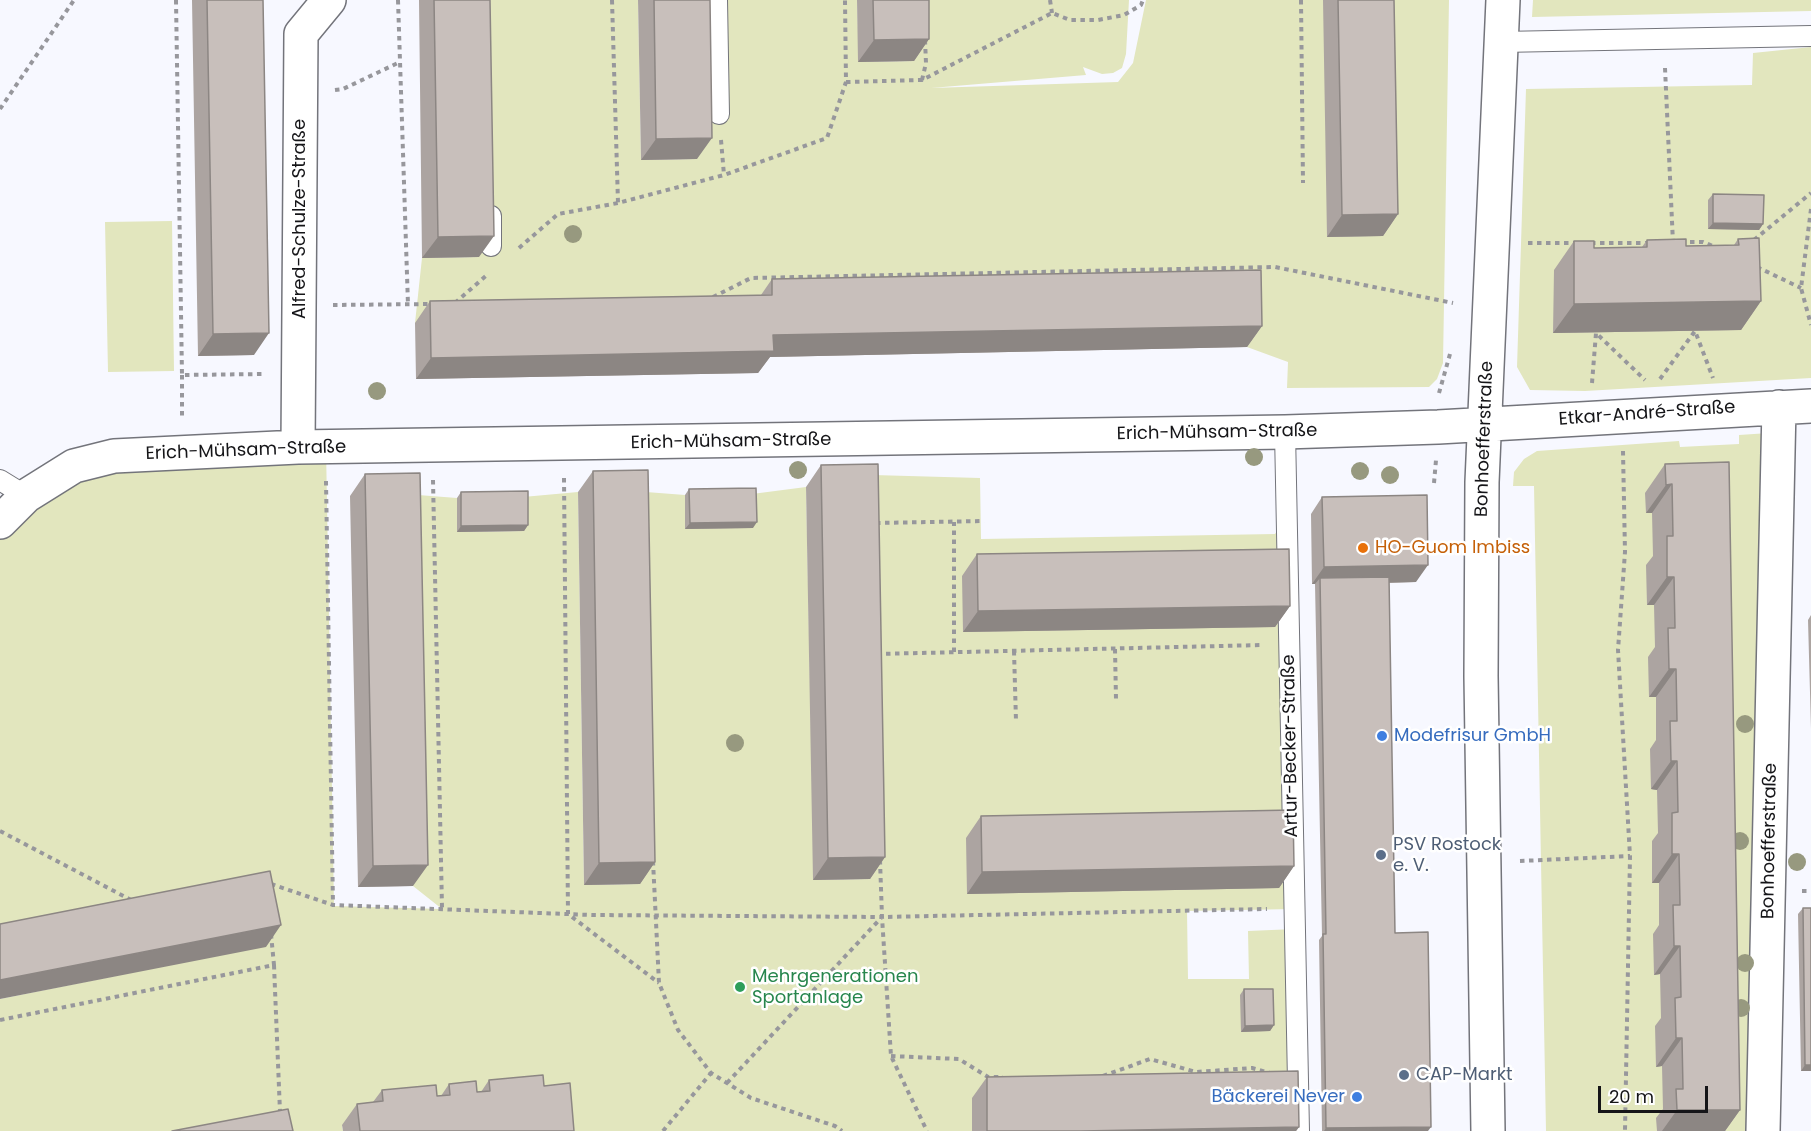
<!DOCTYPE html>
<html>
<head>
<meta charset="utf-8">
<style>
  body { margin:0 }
  #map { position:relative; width:1811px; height:1131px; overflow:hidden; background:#f7f8ff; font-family:Poppins,sans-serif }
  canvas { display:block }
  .scale { position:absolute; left:1598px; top:1086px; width:110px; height:27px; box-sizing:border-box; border:3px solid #151518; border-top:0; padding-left:8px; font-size:18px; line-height:21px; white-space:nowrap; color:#151518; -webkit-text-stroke:4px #fff; paint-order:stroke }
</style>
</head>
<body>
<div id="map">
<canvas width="1811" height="1131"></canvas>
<div class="scale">20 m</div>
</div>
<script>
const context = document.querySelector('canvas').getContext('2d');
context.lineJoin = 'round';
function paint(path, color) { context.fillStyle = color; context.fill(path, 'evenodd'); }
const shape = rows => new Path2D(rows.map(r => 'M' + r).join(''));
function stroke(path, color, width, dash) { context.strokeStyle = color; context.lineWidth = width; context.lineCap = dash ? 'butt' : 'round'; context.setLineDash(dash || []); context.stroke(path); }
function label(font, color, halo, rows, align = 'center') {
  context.font = font + ' Poppins,sans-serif'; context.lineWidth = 5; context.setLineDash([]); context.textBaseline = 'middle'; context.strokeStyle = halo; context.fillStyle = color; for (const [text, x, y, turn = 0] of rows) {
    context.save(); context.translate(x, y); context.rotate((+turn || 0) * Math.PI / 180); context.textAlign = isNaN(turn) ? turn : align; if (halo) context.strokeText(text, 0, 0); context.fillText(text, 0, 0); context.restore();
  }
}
paint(shape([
  [475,0,638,0,641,160,697,159,694,0,857,0,859,62,914,61,913,0,1129,0,1126,54,1122,68,1113,73,1102,74,1083,67,1086,75,931,88,1118,82,1133,63,1146,0,1449,0,1443,363,1437,379,1429,387,1287,388,1288,362,1247,347,1246,292,415,323,422,258,478,257],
  [1533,0,1811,0,1811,11,1532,17],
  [1811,47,1811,378,1585,391,1530,390,1517,367,1526,89,1752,85,1753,53],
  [172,221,174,371,108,372,105,222],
  [1769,433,1755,1131,1546,1131,1534,486,1513,486,1514,472,1524,459,1537,451,1679,441,1680,447,1739,444,1739,435],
  [326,447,334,906,442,909,413,886,405,494,457,498,457,532,524,531,523,497,578,492,584,885,639,884,633,491,685,495,686,529,752,494,806,487,814,880,869,879,873,475,980,478,981,539,1275,534,1287,515,1294,909,1187,911,1188,979,1249,979,1248,931,1295,929,1299,1131,557,1131,342,1126,343,1131,0,1131,0,999,265,946,0,930,0,522,74,466]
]), '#e2e6be');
const lane = shape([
  [717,0,719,114],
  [1501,42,1811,36],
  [491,216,491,246],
  [1285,432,1299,1131],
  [0,480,26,496]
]);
const street = shape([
  [298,447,301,34,329,0],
  [0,522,26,496,74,466,114,456,298,447,1285,432,1438,427,1811,406],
  [1488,1131,1481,676,1482,482,1503,0],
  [1763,1131,1779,407]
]);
stroke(lane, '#73747b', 22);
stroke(street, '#73747b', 36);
stroke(shape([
  [176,0,182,375,263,374],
  [398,0,408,305],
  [612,0,618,203],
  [1050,0,1052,13],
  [1301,0,1303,183],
  [1665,68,1673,243],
  [922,80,926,63,925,40],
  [846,82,922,80,1052,13,1070,20,1098,20,1124,15,1141,5,1143,0],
  [335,90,343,89,400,62],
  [0,109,74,0],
  [721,140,724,175],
  [1811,209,1801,288,1811,325],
  [1754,240,1811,193],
  [1681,242,1703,242,1715,247],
  [1528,243,1575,243],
  [1591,243,1650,243],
  [519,248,558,214,618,203,724,175,827,138,846,82,845,0],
  [1757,267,1801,288],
  [713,297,751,278,1275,267,1453,303],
  [455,303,488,274],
  [333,305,433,304],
  [182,375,182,419],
  [1660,379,1695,331,1713,378],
  [1592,383,1596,333,1645,380],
  [1439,393,1450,354],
  [1623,451,1625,552,1618,650,1630,856,1625,1131],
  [564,478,568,914,659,983],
  [433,480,442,908],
  [326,481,333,905],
  [1434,483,1436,460],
  [876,523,984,521],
  [1115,649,1116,699],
  [1014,651,1016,721],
  [954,652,954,522],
  [877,654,1263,645],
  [0,831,131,900],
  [880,860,882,917,1267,909],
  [653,861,659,983,678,1030,711,1073,751,1098,835,1126,842,1131],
  [1520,861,1630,856],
  [271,884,333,905,592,915,882,917,891,1056,927,1131],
  [1802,891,1811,891],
  [274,965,280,1112],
  [0,1020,274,965,271,934],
  [891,1056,959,1059,988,1077,1003,1077],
  [1103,1076,1150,1059,1196,1072,1252,1068,1270,1073],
  [727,1083,881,918],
  [663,1131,711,1073]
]), '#97979c', 4, [4.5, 4.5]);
stroke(lane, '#fff', 20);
stroke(street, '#fff', 33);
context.fillStyle = '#97997f';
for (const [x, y] of [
  [573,234],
  [377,391],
  [1254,457],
  [798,470],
  [1360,471],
  [1390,475],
  [1745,724],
  [735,743],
  [1740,841],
  [1797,862],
  [1745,963],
  [1741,1008]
]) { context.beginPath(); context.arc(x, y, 9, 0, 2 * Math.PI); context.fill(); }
paint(shape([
  [192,0,263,0,254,355,198,356],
  [419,0,490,0,479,257,422,258],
  [638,0,710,0,697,159,641,160],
  [857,0,929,0,929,39,914,61,858,62],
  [1323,0,1394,0,1398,214,1383,236,1327,237],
  [1713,194,1763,224,1759,230,1708,229,1708,200],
  [1738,239,1761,301,1741,330,1553,333,1554,270,1574,241,1594,248,1642,247,1647,240,1686,246,1734,245],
  [772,279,1262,326,1247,347,770,357,758,373,416,379,415,323,430,301,761,295],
  [1729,462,1740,1110,1725,1131,1657,1131,1656,1118,1663,1109,1662,1066,1656,1067,1655,1026,1661,1018,1660,974,1654,975,1653,934,1659,925,1659,883,1652,883,1652,841,1658,833,1657,790,1651,789,1650,749,1656,740,1656,697,1649,697,1648,657,1655,647,1654,605,1647,605,1646,565,1653,556,1652,513,1646,513,1645,493,1665,464],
  [821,465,885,857,870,879,813,880,806,487],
  [593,471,655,862,640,884,584,885,578,492],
  [365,474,413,886,358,887,350,496],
  [689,489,753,528,685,529,685,495],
  [461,492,528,525,524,531,457,532,457,498],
  [1322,497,1416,582,1389,583,1395,933,1428,1131,1322,1131,1319,940,1322,936,1315,584,1312,584,1311,514],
  [977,554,1290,606,1275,627,963,632,962,576],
  [1811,615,1811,729,1808,620],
  [981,816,1294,866,1279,888,967,894,966,838],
  [1803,908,1811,1071,1801,1071,1798,914],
  [1244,989,1274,1025,1270,1031,1241,1032,1240,995],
  [987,1077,1299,1127,1296,1131,972,1131,972,1098],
  [489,1080,544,1086,574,1131,343,1131,342,1125,357,1104,373,1102,382,1090,441,1096,449,1084,477,1092,481,1092]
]), '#aca4a1');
paint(shape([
  [929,39,914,61,858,62,874,40],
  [712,138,697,159,641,160,656,139],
  [1398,214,1383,236,1327,237,1342,215],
  [1713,223,1763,224,1759,230,1708,229],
  [494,236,479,257,422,258,438,237],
  [1761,301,1741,330,1553,333,1574,304],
  [1262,326,1247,347,770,357,758,373,416,379,431,358,773,335],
  [269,333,254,355,198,356,213,334],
  [1672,484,1652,513,1646,513,1666,485],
  [757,522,753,528,685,529,690,523],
  [528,525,524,531,457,532,461,526],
  [1428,565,1416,582,1320,584,1320,578,1315,584,1312,584,1324,567],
  [1667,577,1674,577,1654,605,1647,605],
  [1290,606,1275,627,963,632,978,611],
  [1669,669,1676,669,1656,697,1649,697],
  [1671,761,1677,761,1657,790,1651,789],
  [1672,854,1679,854,1659,883,1652,883],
  [885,857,870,879,813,880,828,858],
  [655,862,640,884,584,885,599,863],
  [428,865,413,886,358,887,373,866],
  [1294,866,1279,888,967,894,982,872],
  [281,925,266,947,0,999,0,980],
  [1674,946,1680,946,1660,974,1654,975],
  [1274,1025,1270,1031,1241,1032,1245,1026],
  [1676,1038,1682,1038,1662,1066,1656,1067],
  [1805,1065,1811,1065,1811,1071,1801,1071],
  [1677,1110,1740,1110,1725,1131,1662,1131],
  [1299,1127,1296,1131,1081,1131],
  [1431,1127,1428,1131,1324,1131,1326,1128]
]), '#8c8683');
const building = shape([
  [207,0,263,0,269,333,213,334,207,0],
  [434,0,490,0,494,236,438,237,434,0],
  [654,0,710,0,712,138,656,139,654,0],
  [873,0,929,0,929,39,874,40,873,0],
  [1338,0,1394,0,1398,214,1342,215,1338,0],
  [1713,194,1764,195,1763,224,1713,223,1713,194],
  [1759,238,1761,301,1574,304,1574,241,1594,241,1594,248,1647,247,1647,240,1686,239,1686,246,1739,245,1738,239,1759,238],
  [1261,270,1262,326,773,335,774,351,431,358,430,301,772,295,772,279,1261,270],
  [1729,462,1740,1110,1677,1110,1676,1089,1683,1089,1682,1038,1676,1038,1675,998,1681,997,1680,946,1674,946,1673,905,1680,905,1679,854,1672,854,1672,813,1678,812,1677,761,1671,761,1670,721,1677,721,1676,669,1669,669,1668,628,1675,628,1674,577,1667,577,1667,536,1673,536,1672,484,1666,485,1665,464,1729,462],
  [878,464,885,857,828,858,821,465,878,464],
  [648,470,655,862,599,863,593,471,648,470],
  [420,473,428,865,373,866,365,474,420,473],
  [756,488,757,522,690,523,689,489,756,488],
  [528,491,528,525,461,526,461,492,528,491],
  [1427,495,1428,565,1324,567,1322,497,1427,495],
  [1289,549,1290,606,978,611,977,554,1289,549],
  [1389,577,1395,933,1428,932,1431,1127,1326,1128,1323,934,1326,934,1320,578,1389,577],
  [1293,810,1294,866,982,872,981,816,1293,810],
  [270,871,281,925,0,980,0,924,270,871],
  [1803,908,1811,908,1811,1065,1805,1065,1803,908],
  [1244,989,1273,989,1274,1025,1245,1026,1244,989],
  [1298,1071,1299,1127,1081,1131,987,1131,987,1077,1298,1071],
  [543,1075,544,1086,570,1083,574,1131,360,1131,357,1104,383,1101,382,1090,436,1085,437,1096,450,1095,449,1084,476,1081,477,1092,490,1091,489,1080,543,1075],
  [288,1109,293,1131,172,1131,288,1109]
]);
paint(building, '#c8bfbb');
stroke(building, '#8c8683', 1.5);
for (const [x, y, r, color] of [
  [1363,548,6,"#e8710a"],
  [1382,736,6,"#3f7fe0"],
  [1381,855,6,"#5c6f8a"],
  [740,987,6,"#2e9e5b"],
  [1404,1075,6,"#5c6f8a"],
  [1357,1097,6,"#3f7fe0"]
]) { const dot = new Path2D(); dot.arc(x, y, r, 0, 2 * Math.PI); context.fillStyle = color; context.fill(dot); stroke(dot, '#fff', 2); }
label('18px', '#151518', '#fff', [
  ["Alfred-Schulze-Straße",300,219,-90],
  ["Etkar-André-Straße",1647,414,-4],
  ["Erich-Mühsam-Straße",1217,433,-1],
  ["Bonhoefferstraße",1485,439,-88],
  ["Erich-Mühsam-Straße",731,442,-1],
  ["Erich-Mühsam-Straße",246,451,-2],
  ["Artur-Becker-Straße",1291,746,-91],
  ["Bonhoefferstraße",1770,841,-89]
]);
label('18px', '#c56008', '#fff', [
  ["HO-Guom Imbiss",1375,548]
], 'left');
label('18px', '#366cbe', '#fff', [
  ["Modefrisur GmbH",1394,736],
  ["Bäckerei Never",1345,1097,"right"]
], 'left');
label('18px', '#4e5e75', '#fff', [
  ["PSV Rostock",1393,845],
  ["e. V.",1393,866],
  ["CAP-Markt",1416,1075]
], 'left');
label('18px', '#27864d', '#fff', [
  ["Mehrgenerationen",752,977],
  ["Sportanlage",752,998]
], 'left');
</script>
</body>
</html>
